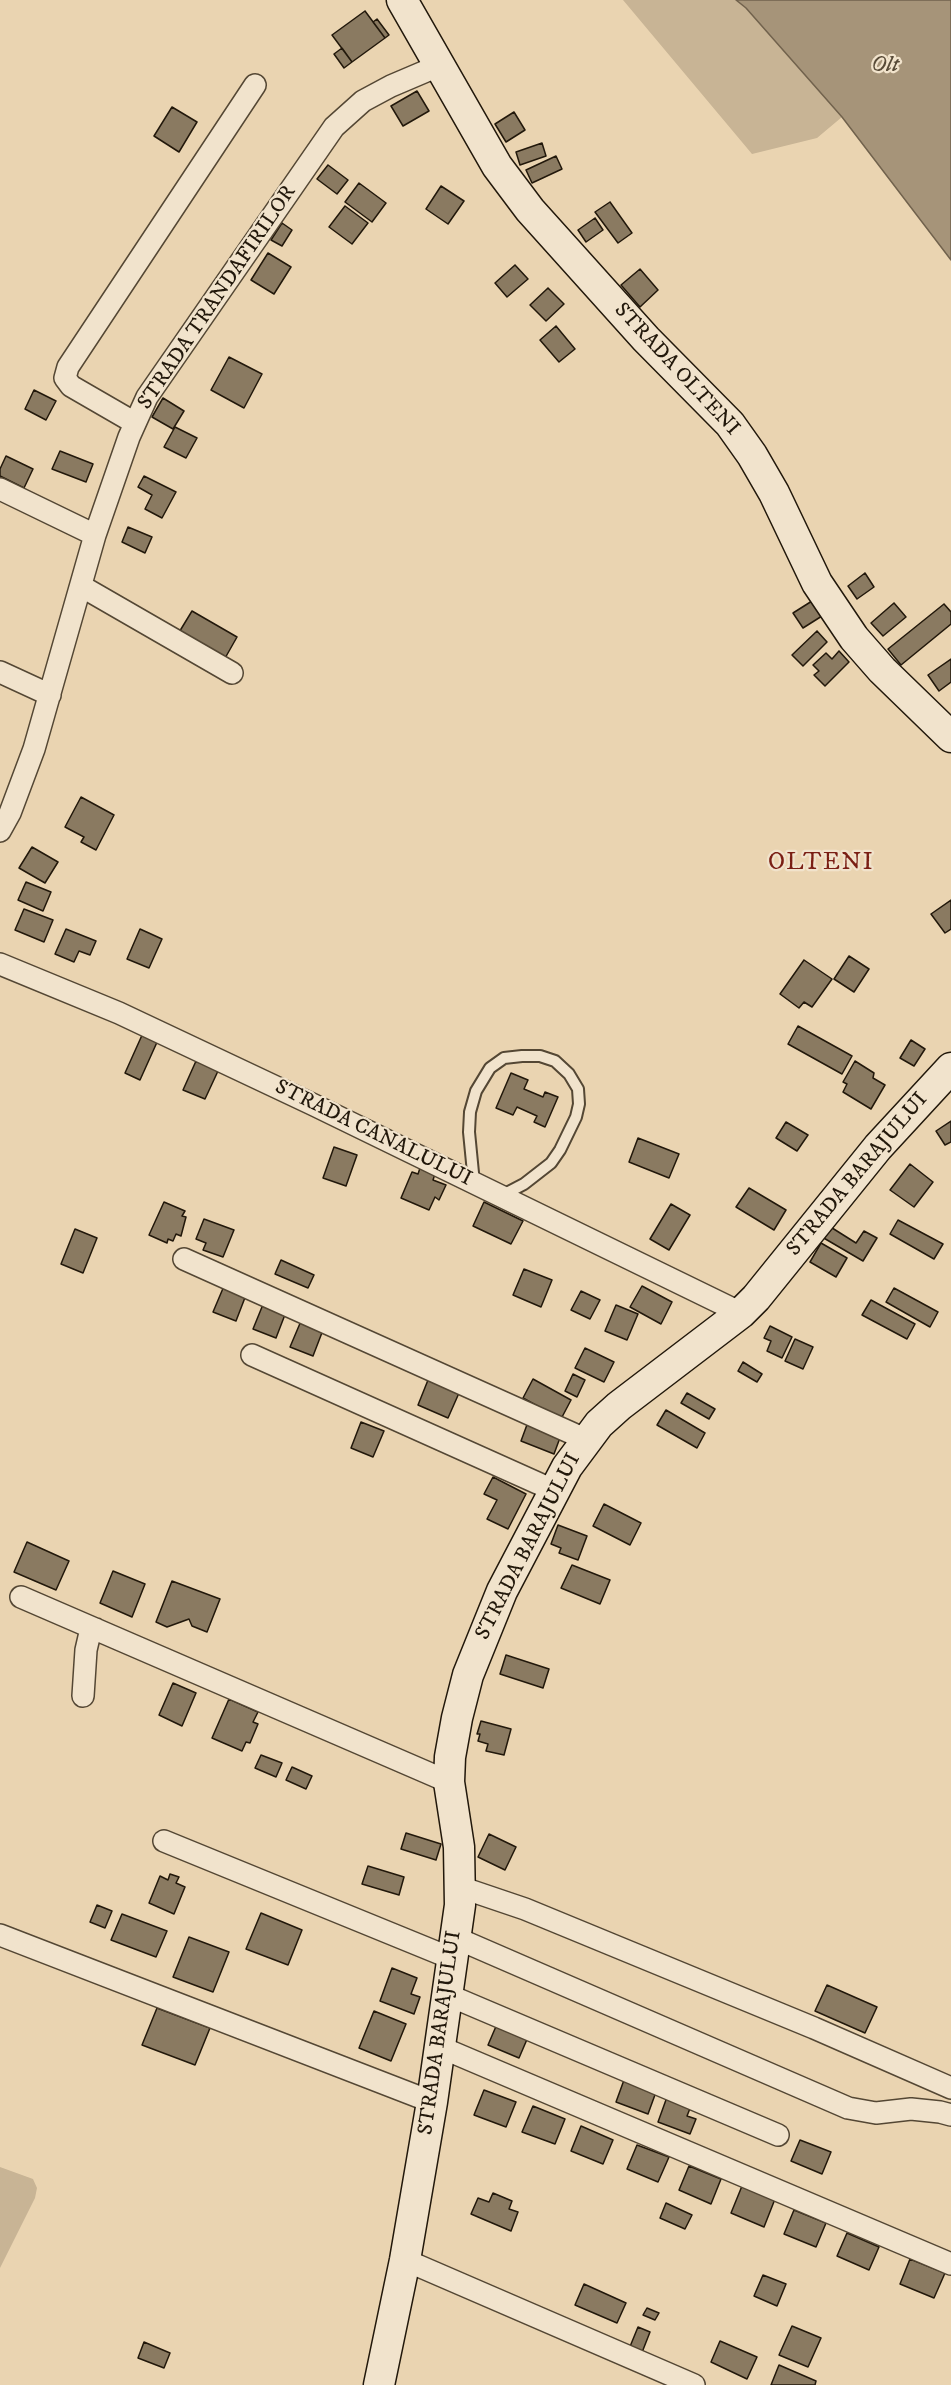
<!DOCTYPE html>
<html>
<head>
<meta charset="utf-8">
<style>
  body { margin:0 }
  canvas { display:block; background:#ead4b1 }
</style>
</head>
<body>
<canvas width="951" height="2385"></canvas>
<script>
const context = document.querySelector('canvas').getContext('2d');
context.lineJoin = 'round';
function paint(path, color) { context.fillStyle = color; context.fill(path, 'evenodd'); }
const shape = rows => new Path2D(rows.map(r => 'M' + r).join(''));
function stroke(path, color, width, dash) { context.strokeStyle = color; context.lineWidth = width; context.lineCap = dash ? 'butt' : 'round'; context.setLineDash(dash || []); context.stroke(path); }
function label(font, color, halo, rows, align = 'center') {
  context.font = font + ' "IM FELL DW Pica",serif'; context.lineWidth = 4.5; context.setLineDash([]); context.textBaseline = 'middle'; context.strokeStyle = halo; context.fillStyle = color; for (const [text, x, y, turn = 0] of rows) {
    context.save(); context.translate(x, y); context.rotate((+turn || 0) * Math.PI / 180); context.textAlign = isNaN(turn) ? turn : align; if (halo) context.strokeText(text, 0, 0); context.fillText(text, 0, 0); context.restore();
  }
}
paint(shape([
  [623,0,736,0,746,8,842,117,817,138,752,154],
  [0,2167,33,2179,37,2188,35,2198,0,2268]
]), '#c8b495');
const water = shape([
  [736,0,951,0,951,260,842,117,746,8,736,0]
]);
paint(water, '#a69479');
stroke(water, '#71624d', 1.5);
const building = shape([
  [365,11,385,38,352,62,332,35,365,11],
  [377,19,389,35,385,38,373,22,377,19],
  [342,48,352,62,344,68,334,54,342,48],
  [417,91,429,111,403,126,391,106,417,91],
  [172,107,197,122,179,152,154,136,172,107],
  [514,112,525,130,506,142,495,124,514,112],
  [542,143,546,156,520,165,516,152,542,143],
  [556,156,562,169,532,183,526,170,556,156],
  [328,165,348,180,337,194,317,179,328,165],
  [359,183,386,203,372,222,345,202,359,183],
  [441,186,464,201,448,224,426,209,441,186],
  [610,202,632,233,618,243,595,212,610,202],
  [345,206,368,223,352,244,329,227,345,206],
  [595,218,603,230,586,242,578,230,595,218],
  [282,223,292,230,282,246,271,240,282,223],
  [268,253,291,267,274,294,251,280,268,253],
  [515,265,528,279,507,297,495,283,515,265],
  [640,269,658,290,640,307,621,285,640,269],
  [548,288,564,304,546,321,530,305,548,288],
  [556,326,575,349,559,362,540,340,556,326],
  [229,357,262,374,244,408,211,390,229,357],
  [34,390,56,401,46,420,25,409,34,390],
  [163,398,184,411,173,429,152,417,163,398],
  [175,427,197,438,186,458,164,447,175,427],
  [60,451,93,464,86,482,52,469,60,451],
  [6,456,33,469,24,488,0,476,0,469,6,456],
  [144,476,176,492,162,518,145,509,152,495,138,487,144,476],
  [128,527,152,537,145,553,122,542,128,527],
  [865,573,874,587,857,599,848,586,865,573],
  [812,601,822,616,803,628,793,613,812,601],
  [894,603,906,617,883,636,871,623,894,603],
  [944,604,951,612,951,624,901,665,888,649,944,604],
  [192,611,237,637,224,660,178,634,192,611],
  [817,631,827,642,803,666,792,655,817,631],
  [839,651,849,662,825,686,814,675,819,671,813,665,826,653,832,659,839,651],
  [951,659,951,682,939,691,928,675,951,659],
  [81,797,114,815,96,850,81,842,84,837,65,827,81,797],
  [32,847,58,862,45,883,19,868,32,847],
  [26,882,51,892,43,911,18,900,26,882],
  [951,900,951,929,945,933,931,914,951,900],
  [24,909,53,920,44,942,15,930,24,909],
  [66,929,96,941,90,955,79,951,74,962,55,954,66,929],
  [140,929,162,939,149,968,127,959,140,929],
  [849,956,869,969,854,992,834,979,849,956],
  [804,960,832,979,812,1007,804,1002,799,1008,780,994,804,960],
  [798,1026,852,1056,842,1074,788,1044,798,1026],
  [143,1033,158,1040,140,1080,125,1073,143,1033],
  [911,1040,925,1049,914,1066,900,1058,911,1040],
  [196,1061,218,1071,205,1099,183,1090,196,1061],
  [855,1061,874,1073,873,1078,885,1085,871,1109,843,1092,847,1084,843,1082,855,1061],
  [511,1073,528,1080,524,1089,543,1097,545,1092,558,1097,545,1127,534,1122,537,1116,517,1107,513,1115,496,1108,511,1073],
  [951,1121,951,1142,945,1145,936,1131,951,1121],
  [786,1122,808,1135,797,1151,776,1138,786,1122],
  [638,1138,679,1154,669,1178,629,1162,638,1138],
  [334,1147,357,1155,346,1186,323,1178,334,1147],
  [910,1164,933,1182,914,1207,890,1190,910,1164],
  [420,1168,435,1174,433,1180,446,1185,439,1200,435,1197,429,1210,401,1198,412,1172,418,1174,420,1168],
  [749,1188,786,1210,774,1230,736,1207,749,1188],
  [164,1202,185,1211,182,1216,186,1217,181,1236,176,1234,173,1241,168,1239,167,1243,149,1235,164,1202],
  [484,1202,523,1221,511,1244,473,1226,484,1202],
  [671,1204,690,1215,669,1250,650,1239,671,1204],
  [204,1219,234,1230,223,1257,203,1250,206,1243,196,1239,204,1219],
  [898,1220,943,1244,934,1259,890,1234,898,1220],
  [829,1226,856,1243,864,1231,877,1238,863,1261,822,1237,829,1226],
  [75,1229,97,1238,83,1273,61,1264,75,1229],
  [821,1243,847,1258,836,1277,810,1262,821,1243],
  [281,1260,314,1275,308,1288,275,1274,281,1260],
  [524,1269,552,1280,541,1307,513,1295,524,1269],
  [224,1286,246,1295,236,1321,213,1312,224,1286],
  [642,1286,672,1302,661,1324,630,1307,642,1286],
  [894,1288,938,1312,930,1327,886,1302,894,1288],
  [581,1291,600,1300,590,1319,571,1310,581,1291],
  [871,1300,915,1324,907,1339,862,1315,871,1300],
  [264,1302,286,1312,276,1338,253,1329,264,1302],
  [616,1305,638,1314,627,1340,605,1331,616,1305],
  [301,1321,323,1330,313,1356,290,1347,301,1321],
  [770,1326,792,1337,782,1358,767,1351,771,1341,764,1338,770,1326],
  [795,1339,813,1347,803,1369,785,1361,795,1339],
  [585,1348,614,1362,604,1382,575,1368,585,1348],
  [743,1362,762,1374,757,1382,738,1371,743,1362],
  [573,1374,585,1380,577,1397,565,1391,573,1374],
  [533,1379,571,1400,561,1419,523,1398,533,1379],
  [428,1380,459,1393,448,1418,418,1405,428,1380],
  [687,1393,715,1409,709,1419,681,1403,687,1393],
  [666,1410,705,1433,697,1448,657,1425,666,1410],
  [361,1422,384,1431,373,1457,351,1448,361,1422],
  [528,1422,561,1435,554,1454,521,1441,528,1422],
  [493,1477,526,1494,508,1529,487,1519,497,1500,484,1494,493,1477],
  [604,1504,641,1523,630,1545,593,1526,604,1504],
  [558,1525,587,1536,578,1560,559,1553,561,1548,551,1544,558,1525],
  [27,1542,69,1561,56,1590,14,1572,27,1542],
  [572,1565,610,1580,600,1604,561,1588,572,1565],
  [113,1571,145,1584,132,1617,100,1603,113,1571],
  [172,1581,220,1599,207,1632,192,1626,189,1619,167,1627,156,1622,172,1581],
  [506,1655,549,1669,543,1688,500,1674,506,1655],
  [173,1683,196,1693,182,1726,159,1715,173,1683],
  [229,1699,258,1712,253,1722,258,1724,250,1743,246,1742,242,1751,212,1738,229,1699],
  [481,1721,511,1729,504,1755,486,1751,488,1744,478,1741,480,1734,477,1734,481,1721],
  [261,1755,282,1763,276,1777,255,1768,261,1755],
  [292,1767,312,1776,306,1789,286,1780,292,1767],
  [406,1833,441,1844,436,1860,401,1849,406,1833],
  [489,1834,516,1847,505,1870,478,1857,489,1834],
  [368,1866,404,1877,399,1895,362,1884,368,1866],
  [170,1874,179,1877,176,1883,185,1887,174,1914,149,1903,160,1876,168,1880,170,1874],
  [97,1905,112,1911,105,1928,90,1922,97,1905],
  [261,1913,302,1930,288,1965,246,1949,261,1913],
  [122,1914,167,1931,156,1957,111,1940,122,1914],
  [189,1937,229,1952,213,1992,173,1977,189,1937],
  [392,1968,417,1978,411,1994,420,1997,414,2014,380,2001,392,1968],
  [827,1985,877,2007,865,2033,815,2011,827,1985],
  [157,2008,210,2028,195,2065,142,2045,157,2008],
  [374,2011,406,2024,391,2061,359,2048,374,2011],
  [497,2024,528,2037,519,2058,488,2045,497,2024],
  [624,2080,656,2092,648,2114,616,2102,624,2080],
  [484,2090,516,2102,506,2127,474,2115,484,2090],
  [667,2097,691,2106,687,2116,696,2119,690,2134,658,2122,667,2097],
  [533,2106,565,2119,555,2144,522,2132,533,2106],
  [581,2126,613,2140,603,2164,571,2151,581,2126],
  [800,2140,831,2152,822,2174,791,2161,800,2140],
  [637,2145,669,2157,658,2182,627,2169,637,2145],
  [689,2166,721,2179,711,2204,679,2190,689,2166],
  [742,2186,775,2199,764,2227,731,2213,742,2186],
  [493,2193,512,2201,509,2209,518,2212,511,2231,471,2214,478,2198,489,2202,493,2193],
  [666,2203,692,2215,685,2229,660,2218,666,2203],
  [794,2210,826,2223,816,2247,784,2234,794,2210],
  [847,2233,879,2247,869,2270,837,2256,847,2233],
  [910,2259,945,2273,934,2298,900,2284,910,2259],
  [763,2275,786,2284,777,2306,754,2296,763,2275],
  [584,2284,626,2303,617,2323,575,2305,584,2284],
  [647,2308,659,2313,655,2320,643,2315,647,2308],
  [792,2326,821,2338,808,2367,779,2355,792,2326],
  [638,2327,650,2332,641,2355,629,2349,638,2327],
  [720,2341,757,2357,747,2379,711,2362,720,2341],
  [144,2342,170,2353,164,2368,138,2358,144,2342],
  [779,2365,816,2381,815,2385,771,2385,779,2365]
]);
paint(building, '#8a7a61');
stroke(building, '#22180b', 1.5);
const lane = shape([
  [474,1183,469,1132,470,1112,476,1091,490,1068,504,1058,522,1056,540,1056,555,1061,569,1074,578,1089,579,1104,576,1117,560,1150,551,1163,524,1184,501,1196]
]);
const street = shape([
  [135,423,71,386,65,378,68,367,255,85],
  [0,489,95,535],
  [81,586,232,673],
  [0,672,50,695],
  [0,831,10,813,34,749,95,535,129,437,147,397,334,127,363,101,391,86,438,66],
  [0,964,119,1013,314,1105,741,1313],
  [184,1259,587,1440],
  [252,1355,553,1490],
  [21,1597,449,1782],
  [83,1696,86,1650,89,1637,96,1629],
  [164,1841,453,1959],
  [460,1887,525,1909,814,2028,951,2088],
  [0,1935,432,2102],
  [456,1938,848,2108,876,2113,911,2109,940,2112,951,2115],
  [448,1995,778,2135],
  [440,2047,951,2264],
  [405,2260,694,2385]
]);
const secondary = shape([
  [402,0,497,166,530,210,646,339,730,424,752,455,774,493,817,583,854,638,882,670,951,737],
  [379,2385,405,2260,432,2102,460,1905,459,1847,449,1782,450,1757,457,1718,468,1675,502,1591,567,1467,599,1424,619,1406,741,1313,756,1298,878,1147,951,1068]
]);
stroke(lane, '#544734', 14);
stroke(street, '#544734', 24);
stroke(secondary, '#22180b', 33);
stroke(lane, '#f1e3cc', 10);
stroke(street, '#f1e3cc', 21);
stroke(secondary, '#f1e3cc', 30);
label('21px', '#22180b', '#f1e3cc', [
  ["STRADA TRANDAFIRILOR",218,298,-56],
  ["STRADA OLTENI",676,370,47],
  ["STRADA CANALULUI",373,1134,26],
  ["STRADA BARAJULUI",858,1175,-50],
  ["STRADA BARAJULUI",529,1547,-63],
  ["STRADA BARAJULUI",441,2033,-82]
]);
label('italic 22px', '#574a37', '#f1e3cc', [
  ["Olt",885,66]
]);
context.letterSpacing = '1.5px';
label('24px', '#7a1f14', '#f1e3cc', [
  ["OLTENI",821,864]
]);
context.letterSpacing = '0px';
</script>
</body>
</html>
